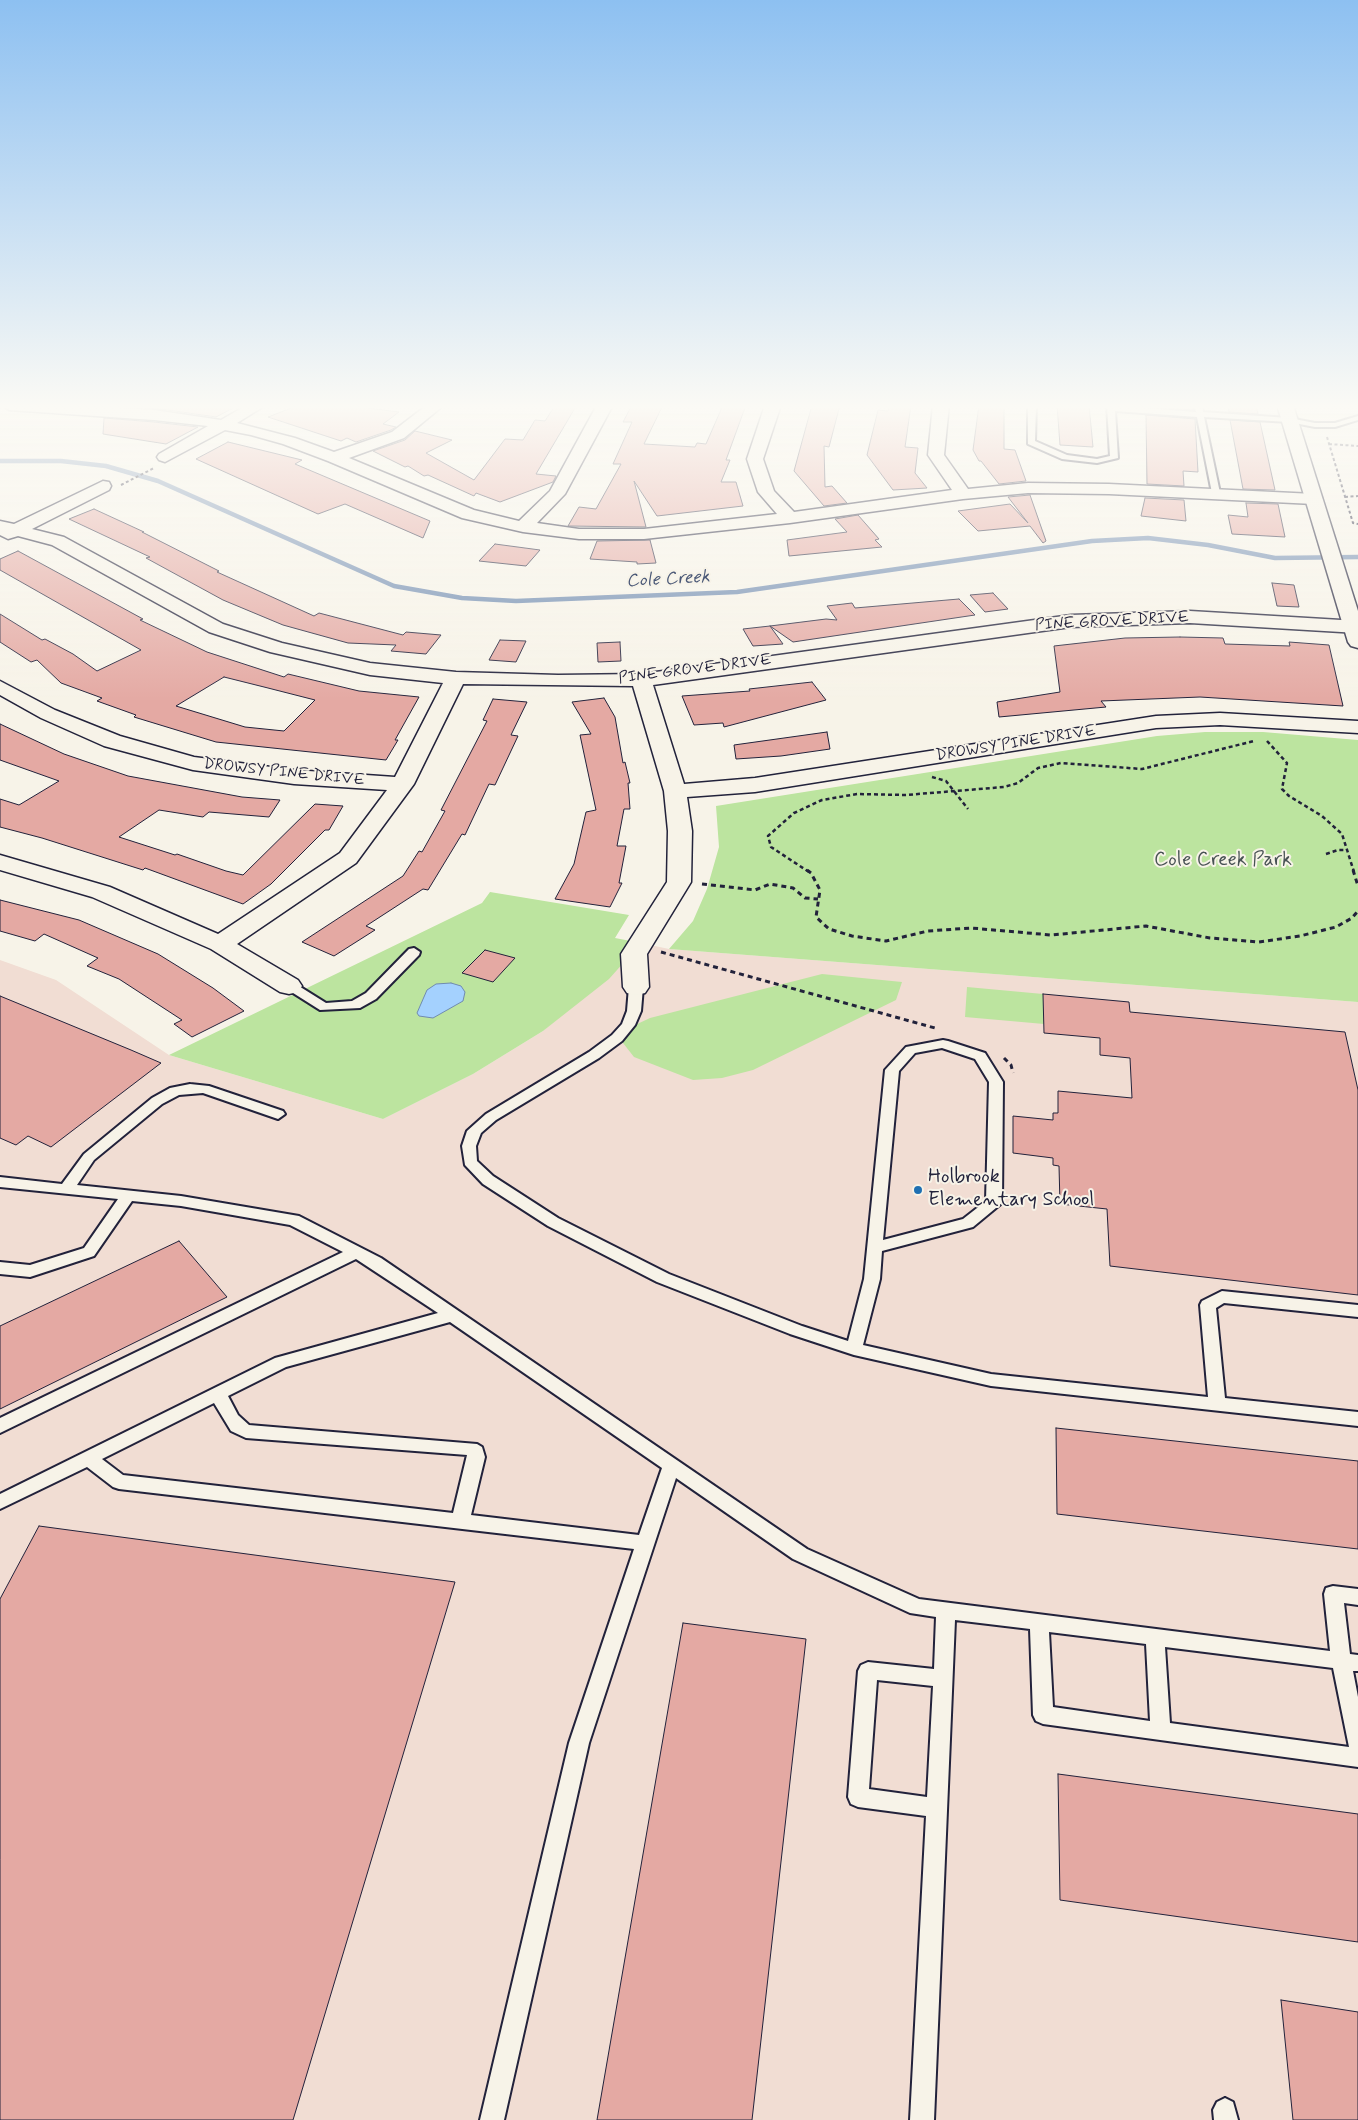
<!DOCTYPE html>
<html>
<head>
<meta charset="utf-8">
<style>
  body { margin:0 }
  canvas { display:block; background:#f7f3e8 }
</style>
</head>
<body>
<canvas width="1358" height="2120"></canvas>
<script>
const context = document.querySelector('canvas').getContext('2d');
context.lineJoin = 'round';
function paint(path, color) { context.fillStyle = color; context.fill(path, 'evenodd'); }
const shape = rows => new Path2D(rows.map(r => 'M' + r).join(''));
function stroke(path, color, width, dash) { context.strokeStyle = color; context.lineWidth = width; context.lineCap = dash ? 'butt' : 'round'; context.setLineDash(dash || []); context.stroke(path); }
function label(font, color, halo, rows, align = 'center') {
  context.font = font + ' Mynerve,sans-serif'; context.lineWidth = 4; context.setLineDash([]); context.textBaseline = 'middle'; context.strokeStyle = halo; context.fillStyle = color; for (const [text, x, y, turn = 0] of rows) {
    context.save(); context.translate(x, y); context.rotate((+turn || 0) * Math.PI / 180); context.textAlign = isNaN(turn) ? turn : align; if (halo) context.strokeText(text, 0, 0); context.fillText(text, 0, 0); context.restore();
  }
}
paint(shape([
  [641,943,669,949,1358,1002,1358,2120,0,2120,0,960,56,980,169,1055,383,1119,473,1074,543,1031]
]), '#f1ddd3');
paint(shape([
  [1205,732,1263,732,1358,740,1358,1002,669,949,693,921,707,889,719,847,716,806,1157,736],
  [490,892,629,915,615,938,641,943,609,979,543,1031,473,1074,383,1119,169,1055,482,903],
  [822,974,902,982,896,1000,753,1070,722,1078,693,1080,634,1057,616,1034,650,1018],
  [967,987,1043,994,1044,1024,965,1017]
]), '#bce49f');
const water = shape([
  [451,983,461,986,465,992,463,1001,433,1018,419,1016,417,1013,427,990,436,984,451,983]
]);
paint(water, '#a4d1fe');
stroke(water, '#708bb0', 1);
stroke(shape([
  [0,461,61,461,106,466,158,481,394,586,462,598,516,601,737,592,1092,541,1148,538,1208,545,1275,558,1358,557]
]), '#708bb0', 4.5);
const building = shape([
  [104,405,239,405,216,417,154,408,104,405],
  [299,405,344,405,399,412,383,424,396,427,391,430,356,442,347,438,341,441,268,417,299,405],
  [632,405,663,405,644,444,695,447,697,443,706,444,723,405,746,405,726,460,730,460,721,482,736,482,743,506,657,516,634,481,646,527,568,526,579,507,596,509,621,464,613,464,632,422,623,422,632,405],
  [812,405,840,405,829,447,824,446,825,487,832,486,847,503,824,506,794,471,812,405],
  [889,405,911,405,905,447,918,448,915,473,927,488,893,490,867,455,878,410,888,411,889,405],
  [979,405,1004,406,1004,449,1015,450,1026,481,999,484,981,461,979,461,973,450,979,405],
  [1057,405,1089,405,1093,447,1060,445,1057,405],
  [1146,405,1192,405,1193,410,1146,406,1146,405],
  [1228,405,1256,405,1258,414,1229,412,1228,405],
  [554,407,575,408,536,474,556,476,553,482,500,502,476,493,474,496,428,475,424,476,408,466,405,467,373,451,405,440,415,431,452,440,426,453,474,480,505,439,523,440,535,420,545,421,554,407],
  [1146,415,1195,419,1198,472,1183,471,1184,486,1147,484,1146,415],
  [104,418,154,422,198,427,166,444,103,434,104,418],
  [1230,420,1260,422,1275,490,1243,489,1230,420],
  [228,442,302,460,295,464,430,521,423,538,345,504,318,514,196,459,228,442],
  [1030,495,1046,541,1043,543,1030,526,978,531,958,511,1010,504,1028,523,1008,497,1030,495],
  [1145,498,1184,500,1186,521,1141,516,1145,498],
  [1246,503,1278,504,1285,537,1232,534,1228,515,1248,517,1246,503],
  [94,509,144,532,142,532,219,571,217,572,314,616,319,613,403,635,406,632,441,635,426,654,391,651,396,645,348,643,283,625,223,600,146,558,150,557,69,519,94,509],
  [858,515,879,539,875,540,882,547,789,556,787,540,847,532,835,519,858,515],
  [650,540,656,563,637,564,637,562,590,559,597,541,650,540],
  [495,544,540,550,526,566,479,561,495,544],
  [18,551,143,619,140,620,207,652,284,677,288,674,359,691,419,697,395,740,398,740,386,760,216,742,134,717,136,715,97,701,102,698,61,683,37,660,31,662,0,642,0,614,42,640,45,639,73,654,97,671,141,650,0,570,0,559,18,551],
  [224,677,268,688,315,700,284,731,245,727,176,706,224,677],
  [1272,583,1294,585,1299,607,1277,606,1272,583],
  [993,593,1008,609,985,612,970,595,993,593],
  [959,599,975,615,793,642,770,626,826,619,837,620,827,606,852,603,855,608,959,599],
  [770,626,783,644,753,646,743,629,770,626],
  [1180,637,1223,638,1225,644,1290,646,1289,642,1329,645,1343,706,1200,697,1101,701,1106,707,999,717,997,702,1060,692,1054,646,1125,638,1180,637],
  [500,640,526,641,516,662,489,660,500,640],
  [620,642,621,661,598,662,597,643,620,642],
  [812,682,826,700,724,727,723,723,694,725,682,696,750,691,749,689,812,682],
  [604,698,615,717,623,763,625,762,630,783,628,783,630,809,624,809,617,846,626,846,619,883,622,883,610,907,555,899,574,864,586,812,596,810,580,735,591,734,572,702,604,698],
  [493,699,527,702,511,735,518,736,495,785,489,784,465,835,462,834,428,890,423,889,366,926,375,930,334,956,302,942,403,876,419,851,422,852,445,811,441,810,487,721,483,720,493,699],
  [0,724,64,754,128,776,242,797,280,800,269,817,209,812,203,817,159,810,119,837,175,855,177,854,226,871,243,875,315,804,343,806,329,830,325,830,271,884,243,904,145,868,143,870,42,838,0,827,0,799,19,805,59,781,0,760,0,724],
  [827,732,830,749,781,756,736,759,734,745,827,732],
  [0,900,79,920,158,954,213,988,244,1011,192,1037,174,1024,182,1020,119,979,87,966,98,958,44,934,35,941,0,931,0,900],
  [485,950,515,958,493,982,462,973,485,950],
  [1043,994,1129,1002,1130,1012,1345,1032,1358,1090,1358,1295,1110,1266,1107,1209,1060,1204,1059,1166,1053,1165,1053,1158,1013,1153,1013,1116,1053,1120,1053,1113,1058,1113,1058,1091,1132,1098,1130,1058,1100,1055,1100,1038,1044,1033,1043,994],
  [0,996,131,1050,161,1063,51,1147,28,1136,16,1145,0,1138,0,996],
  [179,1241,227,1297,0,1409,0,1326,179,1241],
  [1056,1428,1358,1461,1358,1549,1057,1514,1056,1428],
  [39,1526,455,1582,293,2120,0,2120,0,1599,39,1526],
  [683,1623,806,1639,752,2120,597,2120,683,1623],
  [1058,1774,1358,1814,1358,1942,1060,1900,1058,1774],
  [1281,2000,1358,2012,1358,2120,1293,2120,1281,2000]
]);
paint(building, '#e4a9a3');
stroke(building, '#22223b', 1);
const service = shape([
  [1028,405,1036,405,1035,441,1067,455,1097,459,1110,456,1107,405,1196,412,1194,405,1202,405,1203,412,1289,418,1315,423,1335,423,1358,416,1358,420,1335,427,1315,427,1289,422,1204,417,1220,493,1216,496,1212,493,1197,417,1115,411,1118,458,1097,463,1062,459,1028,444,1028,405],
  [414,948,420,952,419,955,376,999,360,1008,320,1010,282,986,289,982,294,983,326,1003,352,1001,366,993,409,949,414,948],
  [636,983,643,987,641,1011,635,1025,622,1041,599,1058,496,1120,481,1133,476,1146,477,1161,493,1176,558,1218,669,1274,802,1326,848,1341,864,1279,885,1070,906,1047,943,1040,948,1041,985,1053,1003,1082,1002,1203,973,1227,882,1251,880,1279,863,1345,991,1374,1208,1397,1200,1305,1202,1301,1222,1291,1358,1305,1358,1317,1224,1303,1216,1308,1225,1398,1358,1412,1358,1426,991,1386,854,1355,790,1334,657,1282,548,1226,483,1184,465,1165,462,1146,467,1131,486,1114,589,1052,612,1035,622,1024,627,1011,629,987,636,983],
  [942,1048,975,1059,989,1082,986,1201,963,1219,883,1240,899,1071,915,1053,942,1048],
  [190,1084,209,1086,283,1111,285,1114,278,1119,203,1093,179,1095,162,1104,94,1160,77,1185,181,1196,299,1216,381,1258,807,1549,919,1599,1330,1651,1324,1594,1326,1588,1333,1586,1358,1589,1358,1605,1344,1603,1350,1654,1358,1655,1358,1671,1353,1671,1358,1697,1358,1767,1043,1724,1036,1721,1033,1715,1030,1629,955,1620,934,2120,910,2120,926,1816,858,1807,851,1804,848,1797,858,1671,861,1665,868,1662,934,1669,936,1617,910,1613,793,1559,676,1478,589,1743,504,2120,480,2120,569,1743,634,1549,119,1489,113,1487,87,1467,0,1509,0,1494,275,1358,438,1313,356,1259,0,1433,0,1418,343,1252,290,1225,181,1206,132,1201,94,1256,30,1277,0,1274,0,1262,30,1265,84,1248,118,1199,0,1187,0,1177,62,1184,84,1154,152,1098,170,1088,190,1084],
  [450,1322,662,1468,639,1535,471,1515,485,1457,482,1447,477,1444,249,1425,238,1415,228,1396,286,1367,450,1322],
  [214,1403,231,1431,246,1438,467,1455,453,1513,123,1475,102,1459,214,1403],
  [1049,1632,1146,1644,1150,1721,1053,1707,1049,1632],
  [1165,1647,1333,1668,1349,1747,1170,1723,1165,1647],
  [877,1680,933,1686,927,1797,869,1789,877,1680],
  [1225,2098,1233,2102,1238,2120,1214,2120,1213,2110,1217,2102,1225,2098]
]);
const minor = shape([
  [1,405,74,405,154,410,221,420,247,405,266,405,237,423,295,438,334,452,392,432,427,405,444,405,404,438,349,458,474,510,519,521,550,491,597,405,613,405,565,494,537,523,579,529,644,529,777,514,758,492,747,459,765,405,781,405,763,459,774,491,794,512,952,490,928,455,933,405,949,405,944,455,968,489,1028,483,1109,484,1314,494,1320,495,1322,499,1320,503,1314,504,1109,494,1028,493,963,499,790,523,644,539,579,539,523,532,462,518,328,461,283,444,251,435,225,430,165,462,159,460,157,457,159,454,208,426,154,420,9,410,1,405],
  [103,481,109,482,111,486,109,490,32,529,64,537,223,624,282,643,370,663,456,672,558,675,641,674,1071,615,1190,611,1358,621,1358,633,1190,623,1071,627,653,685,684,784,755,778,1156,716,1220,713,1358,721,1358,733,1220,725,1156,728,755,792,687,797,692,831,691,882,647,954,649,987,645,993,636,995,627,993,623,987,621,954,667,882,668,831,664,791,633,686,463,684,414,784,356,863,237,944,298,980,302,986,298,992,289,994,280,992,211,949,92,897,0,870,0,855,110,887,218,934,340,853,387,790,294,784,193,770,104,746,41,718,0,695,0,681,55,710,120,736,194,757,294,770,395,777,443,683,370,675,270,652,209,632,52,545,18,536,8,539,0,535,0,521,14,524,103,481]
]);
const tertiary = shape([
  [1277,405,1293,405,1358,611,1358,648,1351,646,1348,642,1277,405]
]);
stroke(service, '#22223b', 4);
stroke(minor, '#22223b', 3);
stroke(tertiary, '#22223b', 3);
stroke(shape([
  [1327,437,1353,523,1358,524],
  [1329,444,1358,446],
  [121,485,154,468],
  [1345,497,1358,496]
]), '#22223b', 2, [3, 2.5]);
stroke(shape([
  [1267,741,1287,763,1282,789,1289,796,1322,816,1342,834,1354,872],
  [932,777,946,781,968,809],
  [1326,854,1338,850,1348,850],
  [809,872,771,847,768,836,794,813,822,800,857,794,906,795,1004,787,1018,783,1038,768,1061,763,1142,769,1254,741]
]), '#22223b', 2.5, [4, 3]);
stroke(shape([
  [807,870,811,873,820,890,816,917,829,929,852,936,886,941,928,931,971,928,1051,935,1146,926,1210,938,1259,942,1300,936,1336,927,1352,918,1358,911],
  [1353,870,1358,886],
  [702,884,755,890,770,884,793,888,805,898,818,899],
  [661,952,935,1028],
  [1004,1058,1011,1065,1013,1073]
]), '#22223b', 3, [5, 4]);
paint(service, '#f7f3e8');
paint(minor, '#f7f3e8');
paint(tertiary, '#f7f3e8');
const sky = context.createLinearGradient(0, 0, 0, 702);
sky.addColorStop(0, '#8dc0f1');
sky.addColorStop(0.58, '#fbfaf5');
sky.addColorStop(1, '#fbfaf500');
context.fillStyle = sky;
context.fillRect(0, 0, 1358, 702);
for (const [x, y, r, color] of [
  [918,1190,5,"#1f6fb2"]
]) { const dot = new Path2D(); dot.arc(x, y, r, 0, 2 * Math.PI); context.fillStyle = color; context.fill(dot); stroke(dot, '#f7f3e8', 2); }
label('16px', '#22223b', '#f7f3e8', [
  ["PINE GROVE DRIVE",1112,622,-3],
  ["PINE GROVE DRIVE",695,670,-7],
  ["DROWSY PINE DRIVE",1016,744,-9],
  ["DROWSY PINE DRIVE",284,773,6]
]);
label('italic 18px', '#495776', '#f7f3e8', [
  ["Cole Creek",668,580,-3]
]);
label('20px', '#485254', '#f7f3e8', [
  ["Cole Creek Park",1223,861]
]);
label('20px', '#22223b', '#f7f3e8', [
  ["Holbrook",928,1178],
  ["Elementary School",928,1201]
], 'left');
</script>
</body>
</html>
